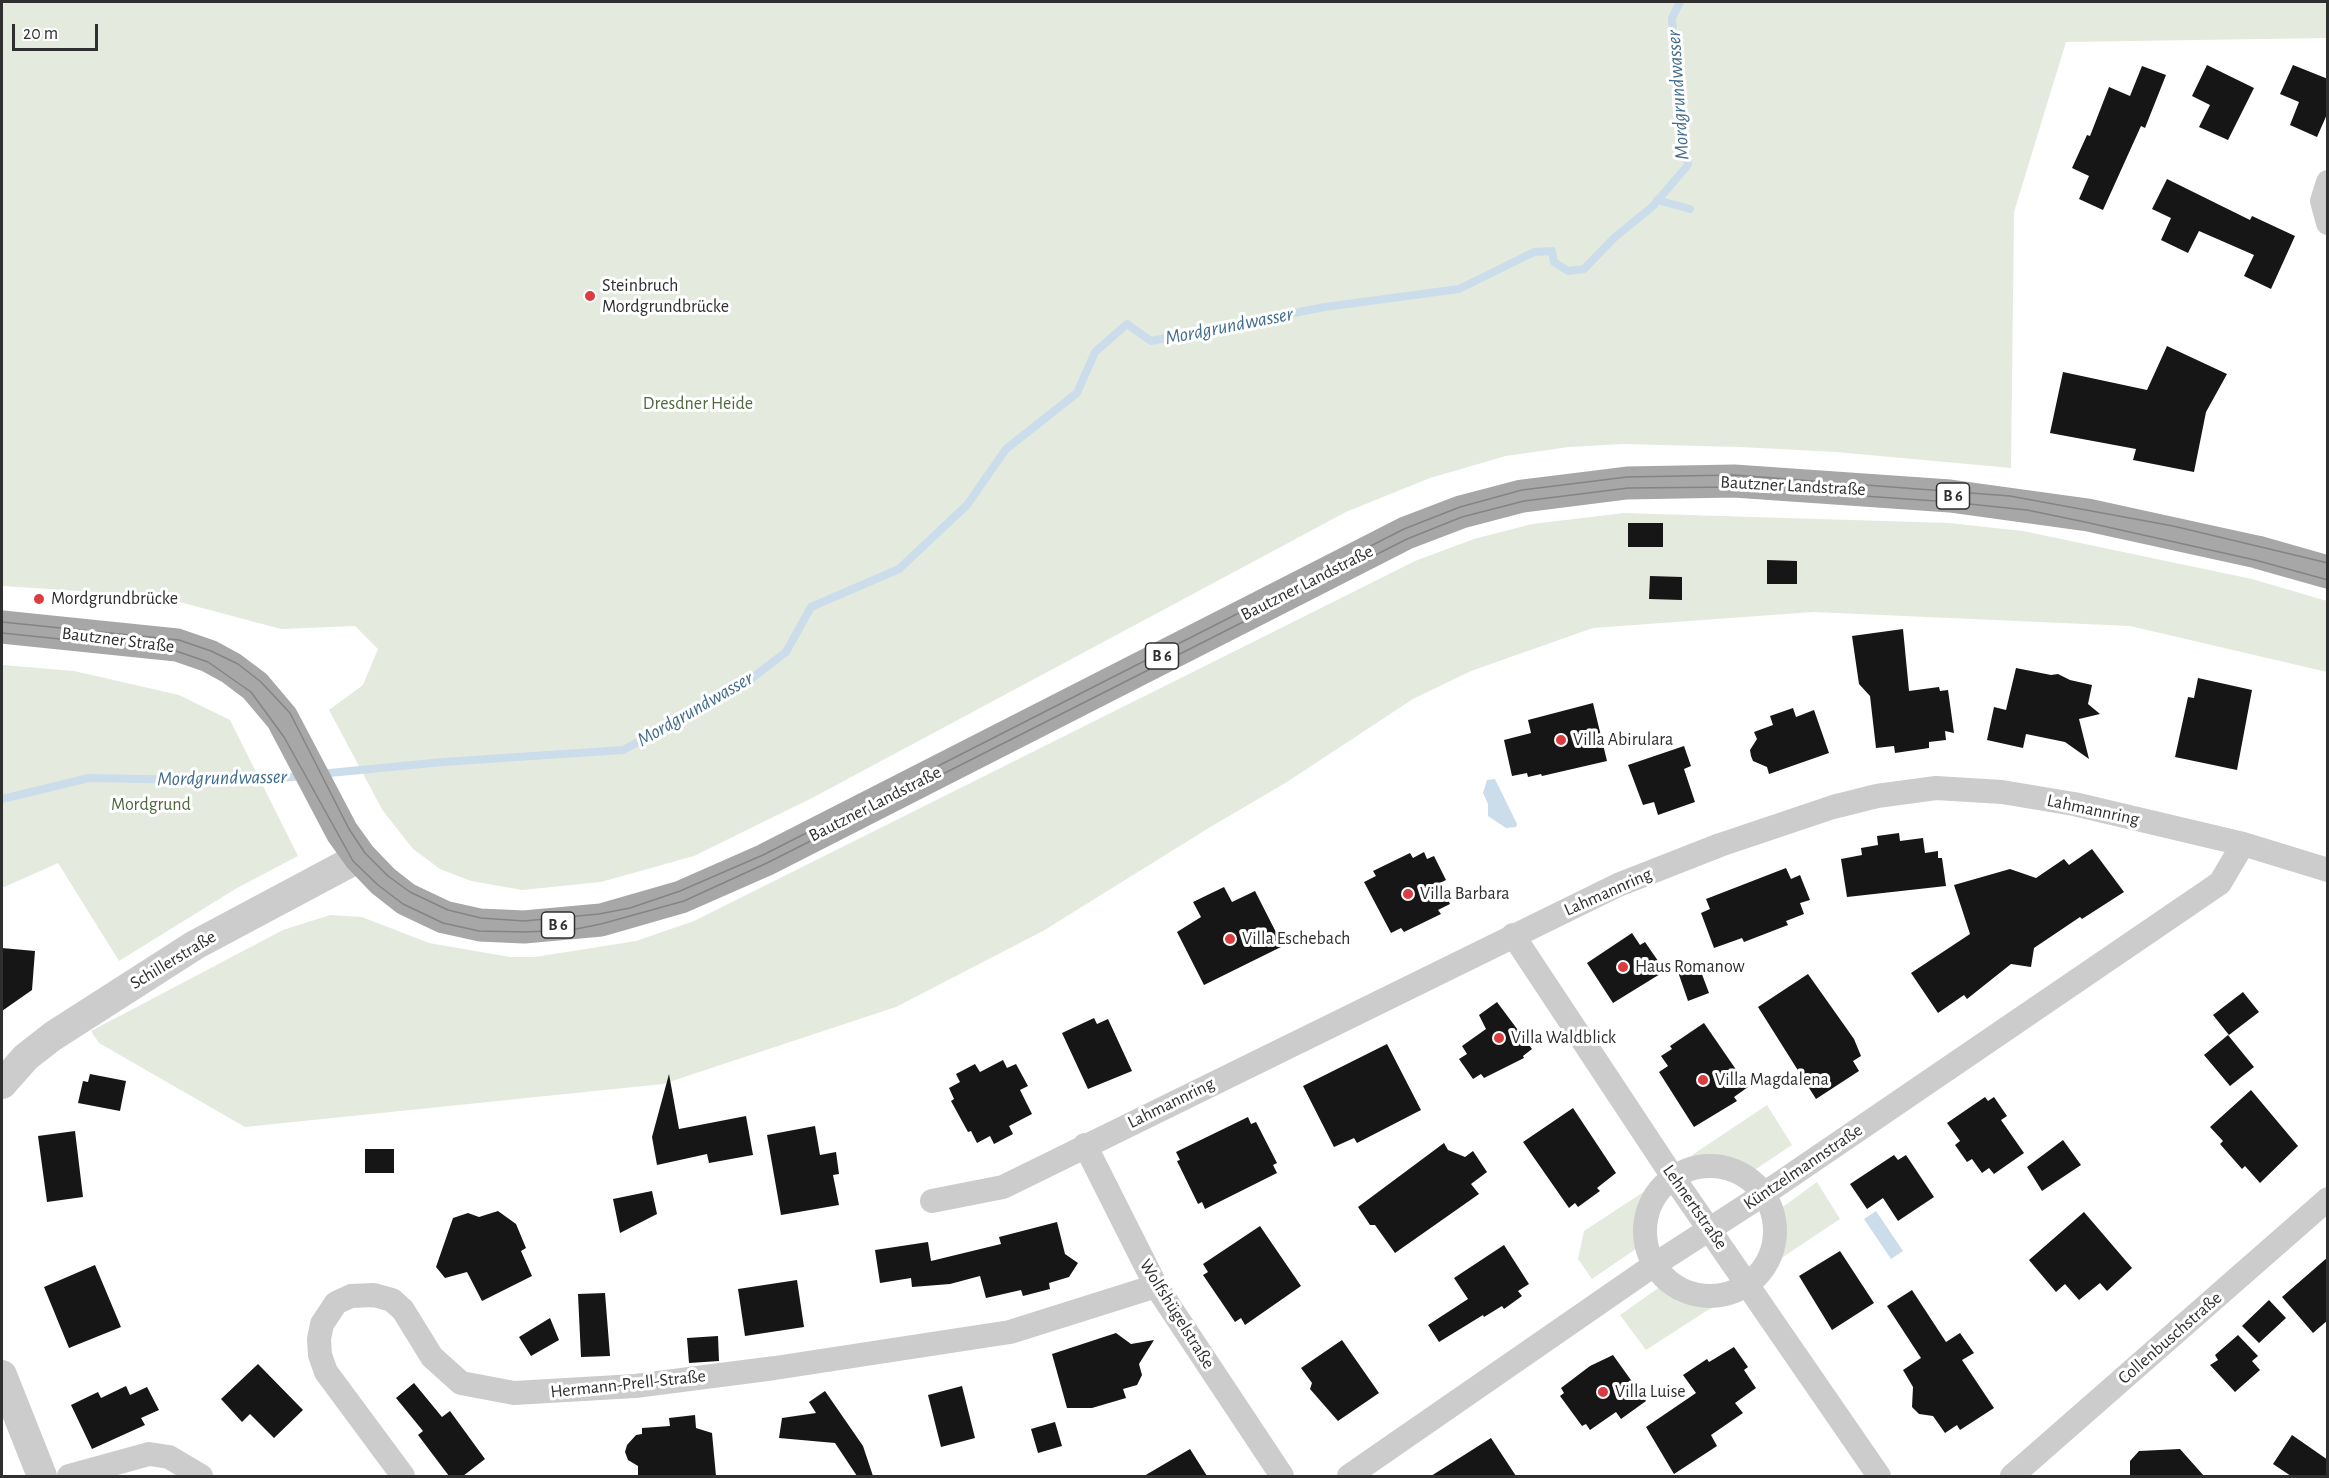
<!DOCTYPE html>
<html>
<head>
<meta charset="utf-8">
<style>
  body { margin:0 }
  #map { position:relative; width:2329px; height:1478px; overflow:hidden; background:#fff; font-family:"Alegreya Sans",sans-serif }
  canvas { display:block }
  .frame { position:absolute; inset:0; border:3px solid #2f2f2f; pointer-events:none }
  .scale { position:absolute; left:12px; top:24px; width:86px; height:27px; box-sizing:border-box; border:3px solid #2f2f2f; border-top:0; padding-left:8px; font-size:18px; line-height:21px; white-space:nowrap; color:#2f2f2f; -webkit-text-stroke:4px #fff; paint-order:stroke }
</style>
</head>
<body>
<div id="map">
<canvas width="2329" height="1478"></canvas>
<div class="frame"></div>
<div class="scale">20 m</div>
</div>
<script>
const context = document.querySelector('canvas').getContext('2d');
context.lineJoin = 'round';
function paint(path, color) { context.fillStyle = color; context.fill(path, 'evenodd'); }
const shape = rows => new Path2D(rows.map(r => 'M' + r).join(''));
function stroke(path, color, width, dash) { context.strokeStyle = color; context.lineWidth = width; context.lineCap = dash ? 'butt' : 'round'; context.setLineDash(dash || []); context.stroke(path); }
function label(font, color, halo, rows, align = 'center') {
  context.font = font + ' "Alegreya Sans",sans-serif'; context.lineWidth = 6; context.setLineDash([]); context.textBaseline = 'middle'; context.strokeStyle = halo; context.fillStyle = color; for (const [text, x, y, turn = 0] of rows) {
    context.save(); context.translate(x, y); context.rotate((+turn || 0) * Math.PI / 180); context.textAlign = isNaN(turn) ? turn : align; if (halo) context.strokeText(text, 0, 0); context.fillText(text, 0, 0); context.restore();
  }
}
paint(shape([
  [2,2,2327,2,2328,38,2066,42,2014,212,2011,468,1836,452,1740,447,1623,444,1569,447,1506,456,1430,478,1346,512,814,797,694,856,601,882,522,890,471,881,440,869,413,849,383,811,329,710,363,685,378,649,355,626,281,629,157,596,2,586],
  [1624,513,1949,523,2023,531,2252,579,2327,601,2327,672,2130,626,1813,612,1593,628,1471,671,1413,699,1287,782,1212,826,1043,931,896,1007,663,1084,245,1127,99,1043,91,1031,283,930,330,915,362,917,429,943,510,957,535,957,636,941,694,921,1415,561,1474,539,1532,524],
  [2,665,74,671,179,695,230,720,298,856,237,888,119,961,58,863,2,888],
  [1767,1105,1792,1145,1750,1173,1721,1161,1697,1160,1692,1155],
  [1817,1182,1840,1219,1771,1265,1777,1248,1776,1212],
  [1651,1187,1640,1226,1643,1244,1592,1279,1578,1259,1584,1231],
  [1664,1284,1677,1294,1722,1301,1646,1350,1620,1315]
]), '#e4ebde');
paint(shape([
  [1495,779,1517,824,1516,827,1506,828,1488,816,1488,804,1483,793,1487,780],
  [1876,1211,1903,1251,1891,1259,1864,1219]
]), '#cbddea');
stroke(shape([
  [1657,200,1690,209],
  [319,774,443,762,623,750,739,688,786,652,811,607,899,569,967,505,1006,449,1077,393,1095,352,1127,324,1151,341,1325,307,1459,289,1534,252,1552,251,1554,262,1568,271,1584,269,1614,238,1653,206,1688,165,1676,83,1672,18,1680,2],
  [2,799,89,778,249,781,303,776]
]), '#cbddea', 8);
paint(shape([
  [2207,65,2254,88,2228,140,2199,127,2210,105,2192,96],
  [2293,65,2328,79,2328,112,2317,137,2290,125,2299,102,2280,94],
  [2142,66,2166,75,2145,128,2141,126,2103,210,2079,199,2089,176,2072,168,2087,135,2090,136,2109,87,2130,96],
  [2167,179,2250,220,2252,216,2295,236,2271,289,2244,276,2254,255,2199,231,2188,253,2161,240,2171,218,2152,209],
  [2167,346,2227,374,2206,412,2194,472,2133,460,2136,449,2050,433,2063,372,2147,390],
  [1628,523,1663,523,1663,547,1628,547],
  [1767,560,1797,561,1797,584,1767,584],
  [1650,576,1682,577,1682,600,1649,599],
  [1903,629,1909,691,1939,687,1940,691,1948,690,1954,733,1945,731,1946,740,1929,742,1929,748,1895,753,1894,746,1876,748,1870,696,1859,684,1852,636],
  [2016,668,2051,675,2058,674,2070,680,2092,685,2088,704,2100,714,2079,719,2089,759,2065,742,2026,734,2023,748,1987,740,1994,707,2006,710],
  [2198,678,2252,690,2237,770,2175,757,2188,697,2194,698],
  [1593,703,1607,761,1542,776,1541,774,1528,777,1527,773,1512,776,1504,740,1531,733,1528,720],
  [1793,708,1796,717,1814,710,1829,753,1769,774,1767,767,1753,761,1751,756,1750,750,1757,739,1754,732,1773,725,1770,716],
  [1684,746,1691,766,1684,769,1695,802,1658,815,1654,802,1643,805,1628,765],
  [1899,833,1900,841,1923,838,1925,853,1938,851,1938,858,1942,858,1946,886,1847,897,1841,859,1862,855,1861,848,1878,845,1877,836],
  [2092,849,2124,892,2082,919,2080,917,2034,948,2031,967,2011,964,1967,999,1964,995,1938,1013,1911,973,1970,934,1954,885,2010,869,2036,878,2064,859,2069,865],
  [1424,852,1427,859,1434,856,1446,880,1440,883,1450,904,1438,910,1441,914,1404,932,1401,928,1391,933,1364,882,1376,876,1373,871,1410,853,1413,858],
  [1786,868,1791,879,1800,875,1810,900,1800,903,1804,914,1786,921,1788,925,1744,942,1742,938,1714,948,1701,913,1710,909,1706,899],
  [1224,887,1232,902,1255,891,1283,946,1204,985,1177,932,1201,917,1193,902],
  [1632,933,1640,945,1645,942,1665,971,1613,1003,1587,963],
  [2,948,35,951,32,990,2,1011],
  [1697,961,1709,993,1688,1001,1677,969],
  [1808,974,1854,1039,1861,1056,1853,1061,1859,1071,1816,1099,1758,1007],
  [2243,992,2259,1012,2229,1035,2213,1015],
  [1497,1002,1532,1049,1523,1056,1524,1058,1484,1078,1481,1074,1473,1079,1459,1059,1467,1054,1462,1046,1486,1029,1479,1015],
  [1094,1018,1097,1024,1108,1019,1132,1071,1088,1089,1062,1033],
  [1704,1023,1748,1087,1734,1097,1737,1101,1694,1127,1659,1072,1668,1066,1661,1056,1672,1049,1670,1046],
  [2228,1035,2254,1067,2230,1086,2204,1055],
  [1387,1044,1421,1110,1357,1143,1354,1138,1334,1147,1303,1086],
  [1003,1060,1007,1068,1016,1064,1028,1086,1020,1090,1032,1114,1009,1126,1013,1134,994,1144,990,1136,977,1143,971,1131,968,1132,951,1101,954,1099,949,1088,960,1082,956,1074,975,1064,980,1072],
  [90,1074,126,1081,120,1111,78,1103,83,1081,88,1082],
  [669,1074,679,1129,746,1116,753,1155,709,1163,707,1154,657,1165,652,1137],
  [2251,1090,2298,1146,2260,1183,2245,1166,2242,1169,2220,1144,2223,1141,2210,1127],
  [1985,1097,1988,1101,1994,1097,2007,1116,2001,1120,2024,1153,1994,1174,1989,1168,1982,1173,1972,1159,1967,1162,1955,1145,1960,1141,1947,1123],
  [1573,1108,1616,1173,1597,1188,1600,1191,1578,1207,1575,1203,1569,1208,1523,1142],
  [1248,1117,1251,1124,1256,1122,1277,1163,1273,1165,1277,1173,1205,1209,1202,1202,1198,1204,1177,1161,1180,1160,1176,1152],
  [815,1126,820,1155,836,1152,839,1174,833,1175,839,1205,781,1215,767,1135],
  [75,1131,83,1197,47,1202,38,1136],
  [2063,1140,2081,1165,2042,1191,2027,1167],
  [1444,1143,1448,1150,1465,1157,1473,1151,1487,1172,1471,1184,1479,1194,1395,1253,1375,1225,1370,1225,1358,1207],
  [365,1149,394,1149,394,1173,365,1173],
  [1894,1155,1898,1160,1906,1155,1934,1197,1898,1221,1883,1198,1867,1209,1850,1184],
  [652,1191,657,1214,620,1233,613,1199],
  [498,1211,516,1224,526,1248,521,1251,532,1276,482,1301,467,1272,445,1278,436,1267,453,1218,468,1213,479,1217],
  [2084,1212,2132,1268,2107,1291,2100,1283,2079,1300,2065,1284,2056,1292,2029,1260],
  [1057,1222,1065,1254,1078,1263,1069,1277,1049,1283,1050,1289,1023,1296,1021,1290,986,1298,980,1276,950,1284,912,1287,911,1278,880,1283,875,1250,928,1242,931,1261,1001,1244,999,1237],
  [1260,1226,1301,1286,1245,1325,1241,1318,1235,1322,1203,1275,1208,1272,1203,1264],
  [1504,1245,1529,1284,1518,1291,1522,1296,1504,1309,1502,1306,1484,1317,1483,1315,1439,1342,1428,1325,1468,1299,1454,1278],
  [1840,1251,1874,1303,1832,1330,1799,1276],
  [2328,1257,2328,1320,2313,1333,2282,1297],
  [95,1265,121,1327,69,1348,44,1287],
  [797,1280,804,1327,745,1336,738,1289],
  [1912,1290,1946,1342,1960,1333,1974,1353,1962,1360,1994,1408,1960,1430,1957,1425,1945,1433,1933,1416,1919,1414,1912,1407,1913,1387,1903,1370,1921,1358,1887,1306],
  [605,1293,610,1356,581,1357,578,1294],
  [2269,1300,2286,1318,2259,1343,2242,1326],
  [550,1318,559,1340,531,1356,519,1337],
  [1116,1333,1131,1344,1154,1340,1139,1364,1142,1375,1137,1385,1123,1389,1126,1398,1092,1408,1067,1408,1052,1354],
  [2238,1335,2258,1356,2252,1361,2260,1370,2235,1392,2210,1365,2218,1360,2215,1355],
  [718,1336,719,1361,689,1363,687,1338],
  [1342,1340,1379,1393,1338,1421,1310,1389,1312,1383,1301,1368],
  [1734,1347,1748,1367,1744,1370,1756,1388,1735,1403,1743,1413,1711,1435,1717,1446,1674,1474,1646,1427,1696,1393,1683,1375,1707,1359,1709,1362],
  [1613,1355,1646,1401,1621,1419,1616,1412,1590,1430,1586,1424,1582,1426,1560,1396,1564,1393,1561,1388,1590,1366],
  [258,1364,303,1410,274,1438,250,1414,242,1422,221,1399],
  [414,1383,442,1417,450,1411,485,1459,463,1476,449,1476,418,1435,423,1431,396,1398],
  [126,1386,130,1395,147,1387,159,1410,141,1418,145,1425,92,1449,71,1405,98,1392,101,1398],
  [962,1386,975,1438,941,1447,928,1395],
  [825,1391,863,1446,873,1476,857,1476,835,1443,779,1438,782,1418,816,1413,809,1402],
  [695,1415,696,1428,712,1433,716,1476,638,1476,638,1466,628,1460,625,1452,627,1445,636,1435,642,1434,642,1428,670,1426,669,1418],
  [1055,1422,1062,1446,1038,1453,1031,1429],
  [2292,1435,2328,1460,2328,1476,2291,1476,2273,1464],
  [1491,1438,1516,1476,1431,1476],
  [1190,1449,1207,1476,1144,1476],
  [2180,1449,2204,1476,2130,1476,2130,1461,2139,1451]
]), '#161616');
stroke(shape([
  [2328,182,2322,201,2328,223],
  [1513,935,1673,1177,1879,1476],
  [1085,1145,1156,1286,1282,1476],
  '1645 1231a65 65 0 1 1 130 0a65 65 0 1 1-130 0Z',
  [932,1201,1003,1187,1618,885,1720,845,1833,807,1877,796,1936,788,2002,792,2074,804,2243,844,2328,870],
  [69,1476,149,1454,169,1457,201,1476],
  [403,1476,326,1372,320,1355,319,1339,322,1324,336,1303,351,1296,374,1295,392,1300,403,1310,432,1357,461,1383,514,1393,635,1386,775,1368,1010,1332,1156,1286],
  [1349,1476,1654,1265,1764,1194,2220,883,2243,844],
  [2012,1476,2328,1199]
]), '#ccc', 24);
stroke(shape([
  [2,1084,26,1057,53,1036,195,945,360,857],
  [2,1375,42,1476]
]), '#ccc', 30);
stroke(shape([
  [2,627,177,645,209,656,231,668,255,686,282,718,342,832,360,857,383,881,406,899,444,917,480,925,524,927,601,920,681,897,765,860,1406,533,1461,512,1522,496,1627,483,1734,481,1950,496,2088,515,2257,552,2328,572]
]), '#a7a7a7', 33);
stroke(shape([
  [2,622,179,640,211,651,238,664,261,682,290,713,349,829,365,853,388,876,410,892,448,910,481,918,524,921,599,914,630,908,680,891,763,855,1404,529,1460,507,1522,490,1627,477,1734,475,2010,496,2173,526,2328,563],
  [2,633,176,651,208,662,251,692,284,737,353,861,378,885,403,904,443,923,479,931,524,932,571,930,601,924,684,901,767,863,1407,539,1462,517,1524,501,1628,488,1735,487,1950,502,2027,510,2085,522,2255,560,2328,580]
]), '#848484', 1.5);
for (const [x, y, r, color] of [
  [590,296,6,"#db3c40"],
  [39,599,6,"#db3c40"],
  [1561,740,6,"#db3c40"],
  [1408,894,6,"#db3c40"],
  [1230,939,6,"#db3c40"],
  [1623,967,6,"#db3c40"],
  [1499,1038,6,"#db3c40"],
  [1703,1080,6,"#db3c40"],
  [1603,1392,6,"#db3c40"]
]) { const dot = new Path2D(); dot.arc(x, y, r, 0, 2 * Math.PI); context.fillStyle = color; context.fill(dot); stroke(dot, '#fff', 2); }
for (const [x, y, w] of [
  [1953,496,33],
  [1162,656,33],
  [558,925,33]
]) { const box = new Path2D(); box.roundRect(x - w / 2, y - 13, w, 26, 4.5); context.fillStyle = '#fff'; context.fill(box); stroke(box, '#2f2f2f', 1.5); }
label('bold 16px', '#2f2f2f', null, [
  ["B 6",1953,496],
  ["B 6",1162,656],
  ["B 6",558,925]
]);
label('18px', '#2f2f2f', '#fff', [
  ["Steinbruch",602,286],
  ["Mordgrundbrücke",602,307],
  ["Mordgrundbrücke",51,599],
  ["Villa Abirulara",1573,740],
  ["Villa Barbara",1420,894],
  ["Villa Eschebach",1242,939],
  ["Haus Romanow",1635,967],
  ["Villa Waldblick",1511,1038],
  ["Villa Magdalena",1715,1080],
  ["Villa Luise",1615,1392]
], 'left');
label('18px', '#50683f', '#fff', [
  ["Dresdner Heide",698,404],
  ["Mordgrund",151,805]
]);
label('18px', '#2f2f2f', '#fff', [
  ["Bautzner Landstraße",1793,486,3],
  ["Bautzner Landstraße",1307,583,-27],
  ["Bautzner Straße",118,640,7],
  ["Bautzner Landstraße",875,804,-27],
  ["Lahmannring",2093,810,12],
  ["Lahmannring",1608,892,-24],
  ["Schillerstraße",173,960,-31],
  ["Lahmannring",1171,1103,-26],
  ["Küntzelmannstraße",1803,1167,-34],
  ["Lehnertstraße",1695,1207,55],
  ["Wolfshügelstraße",1177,1314,58],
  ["Collenbuschstraße",2170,1338,-41],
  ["Hermann-Prell-Straße",628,1384,-6]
]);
label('italic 20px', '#416c8d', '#fff', [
  ["Mordgrundwasser",1678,95,-94],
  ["Mordgrundwasser",1229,326,-11],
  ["Mordgrundwasser",695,709,-30],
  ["Mordgrundwasser",222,778,-1]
]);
</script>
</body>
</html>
